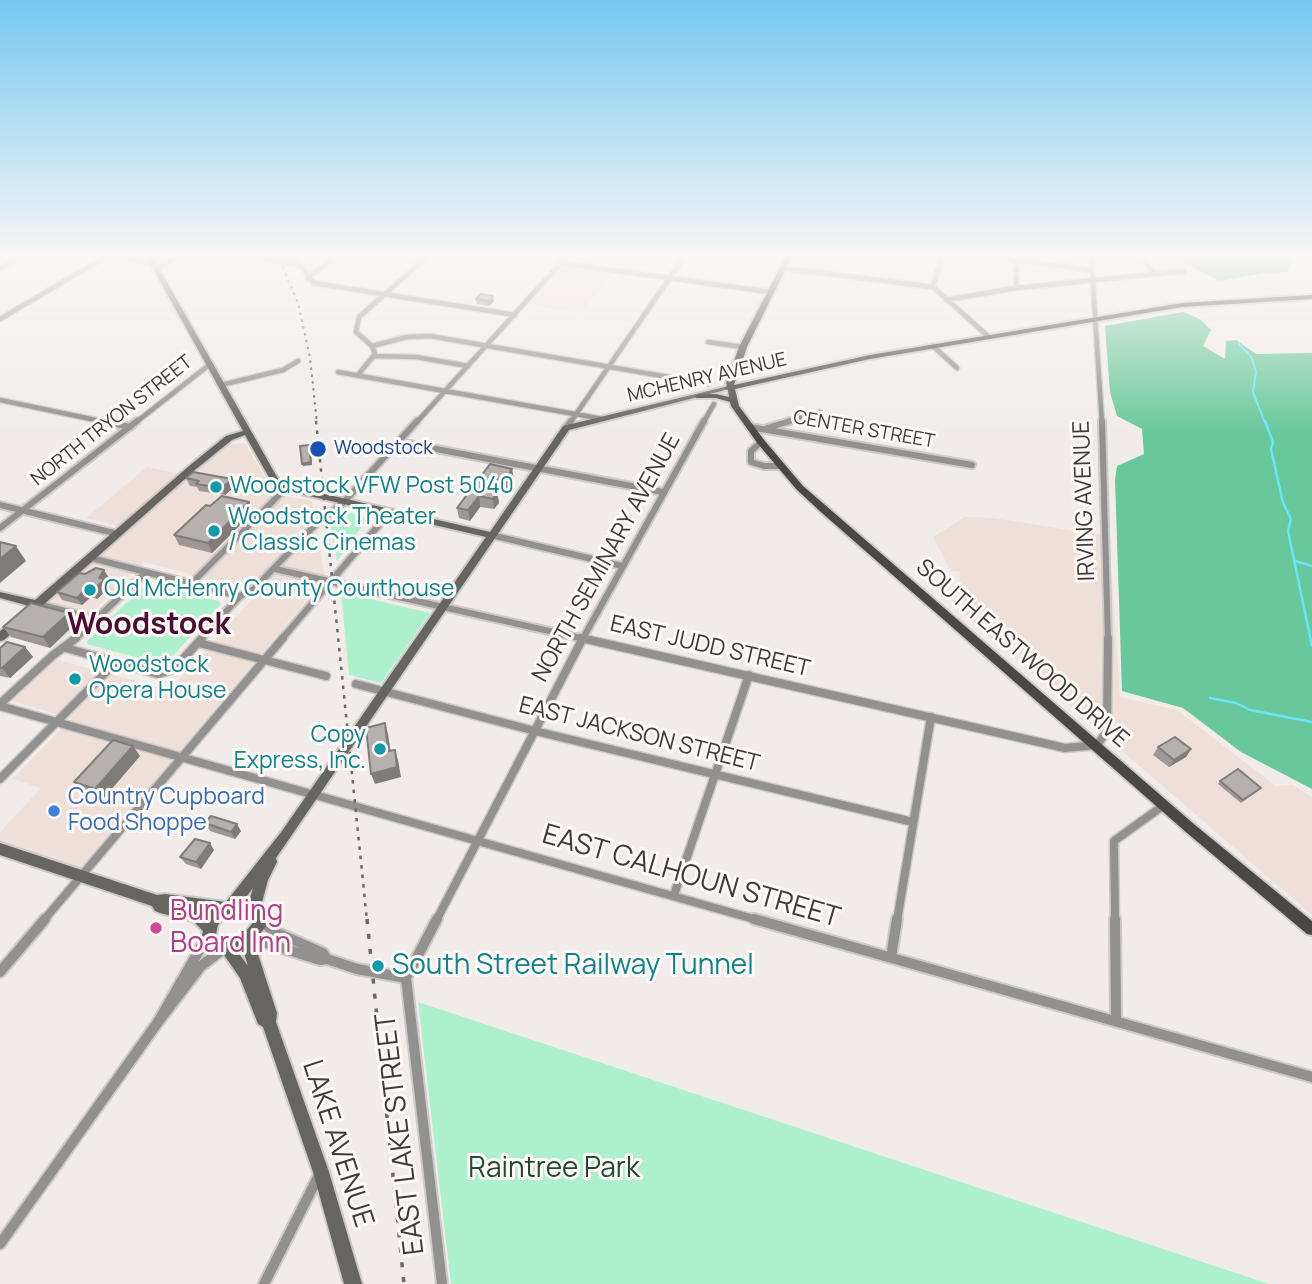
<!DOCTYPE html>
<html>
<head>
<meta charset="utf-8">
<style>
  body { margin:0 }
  canvas { display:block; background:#f1ece9 }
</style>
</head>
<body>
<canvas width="1312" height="1284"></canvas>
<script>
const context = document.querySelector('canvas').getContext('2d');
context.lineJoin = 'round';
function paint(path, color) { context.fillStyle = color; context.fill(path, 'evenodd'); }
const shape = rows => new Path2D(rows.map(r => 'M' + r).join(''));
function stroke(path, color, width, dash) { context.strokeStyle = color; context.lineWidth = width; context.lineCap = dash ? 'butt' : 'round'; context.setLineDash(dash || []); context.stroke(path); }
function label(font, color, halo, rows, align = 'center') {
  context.font = font + ' Manrope,sans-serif'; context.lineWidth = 6; context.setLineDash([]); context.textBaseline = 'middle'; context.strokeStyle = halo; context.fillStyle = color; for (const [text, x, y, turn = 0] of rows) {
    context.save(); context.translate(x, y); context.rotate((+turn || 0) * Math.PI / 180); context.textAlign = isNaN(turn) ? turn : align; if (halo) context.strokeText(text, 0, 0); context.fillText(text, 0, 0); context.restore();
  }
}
paint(shape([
  [561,263,615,270,581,313,524,304],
  [245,443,274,494,312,501,325,578,80,870,0,841,0,832,41,788,12,779,71,719,11,700,54,659,162,688,176,683,259,592,144,562,54,648,9,637,130,529,86,518,147,467,190,476,227,444],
  [965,517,993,518,1109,536,1120,697,1177,710,1276,786,1293,785,1312,797,1312,915,970,620,958,600,960,572,951,571,933,537]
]), '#eee0d9');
paint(shape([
  [345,511,368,518,337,561,330,522],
  [150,584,219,601,221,604,167,662,161,664,87,644,88,640,145,585],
  [341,592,430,613,381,683,349,675],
  [418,1002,1269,1284,451,1284]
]), '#adf0ce');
paint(shape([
  [1166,254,1290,254,1294,257,1287,272,1263,273,1220,281],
  [1183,312,1200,319,1211,330,1203,346,1225,359,1226,341,1236,340,1256,354,1312,353,1312,789,1241,752,1183,708,1122,691,1115,480,1117,466,1144,454,1142,429,1117,416,1110,392,1105,326]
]), '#68c89c');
stroke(shape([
  [1239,344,1252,358,1256,372,1253,392,1265,423]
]), '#6ae5fb', 2);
stroke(shape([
  [1265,421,1273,442,1271,449,1283,503,1291,519,1288,531,1312,646],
  [1295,561,1312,566],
  [1210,698,1236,703,1250,710,1312,722]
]), '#6ae5fb', 2.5);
const streetFar3 = shape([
  [90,254,154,264],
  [224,254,299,265],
  [292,254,314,283,515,315],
  [969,254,1091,270],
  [1091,254,1102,423],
  [1145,260,1154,274],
  [561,263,770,292],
  [0,268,26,254],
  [782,268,933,287,989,337],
  [156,269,180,254],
  [308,278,338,254],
  [933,287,942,254],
  [1016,288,1017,254],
  [946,300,1016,288,1184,271],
  [0,319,105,257],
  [708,342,743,347],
  [372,346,407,337,430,336,709,384],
  [933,346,957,368],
  [374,356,416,357,468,366],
  [338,372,603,419],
  [358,375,375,354,372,346,356,332,359,317,430,254],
  [221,385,283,370,298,361],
  [0,400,110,423],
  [135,423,209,365],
  [416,423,569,254],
  [570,423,686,254],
  [703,423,714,404],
  [784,423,820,412]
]);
const streetFar2 = shape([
  [102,421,130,427],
  [1102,421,1108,640],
  [750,427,972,465],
  [566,428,571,421],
  [767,428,790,421],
  [399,442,663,492],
  [761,442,751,451,751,462,764,466,780,466],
  [0,505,118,534],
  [0,528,137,421],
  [491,535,622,566],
  [91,558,240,596],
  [275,569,589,640],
  [191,584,284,490],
  [37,604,97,619],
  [74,640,145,573],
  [200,640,240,596,254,589,315,525,343,503,417,421],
  [281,640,389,513],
  [582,640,704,421]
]);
const streetFar1 = shape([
  [581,638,1065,748,1097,745,1107,731,1108,638],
  [199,643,326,676],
  [66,648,158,674,174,669,202,638],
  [356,684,535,731,913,822],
  [0,704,52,656,76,638],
  [0,706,761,921],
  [0,779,108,670,124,664],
  [674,895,749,675],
  [43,921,283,638],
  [436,921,583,638],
  [897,921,931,717],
  [1115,921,1114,841,1164,805]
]);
const street = shape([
  [754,919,1312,1077],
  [1115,919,1116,1020],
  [260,920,275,932,323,953,327,959],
  [251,938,320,960,327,959,357,969,406,978],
  [891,957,897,919],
  [0,972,45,919],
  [406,978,437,919],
  [406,978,442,1284],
  [158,1022,208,935],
  [0,1244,158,1022,201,966,222,950],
  [264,1284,319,1175]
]);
const secondary = shape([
  [145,254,151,254,281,484,490,532,563,426,729,386,733,388,569,430,276,858,277,862,268,880,261,906,266,913,266,926,254,942,277,1013,276,1022,329,1172,362,1284,344,1284,313,1172,263,1027,258,1024,240,978,224,955,213,952,204,940,202,935,203,931,193,921,160,913,155,911,152,906,0,855,0,843,157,895,165,894,226,902,282,831,486,537,275,488,245,435,232,440,195,470,32,615,28,616,23,612,29,606,0,598,0,592,35,600,189,466,226,436,243,431,145,254],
  [253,888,249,901,244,900,253,888],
  [238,910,250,913,252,915,252,924,239,939,228,942,222,941,216,934,218,925,225,916,238,910],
  [199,911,211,912,207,917,199,911],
  [243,950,248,966,238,952,243,950],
  [16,619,20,620,21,623,20,626,4,640,0,641,0,631,16,619]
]);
const primary = shape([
  [787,254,793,254,747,347,734,385,870,355,1182,303,1312,295,1312,299,1182,307,870,359,735,389,739,406,764,440,803,486,1195,825,1312,921,1312,935,1307,934,1187,833,822,513,797,490,758,444,731,406,730,402,716,398,696,398,695,396,699,394,716,394,729,397,728,390,725,388,727,386,726,383,739,347,787,254]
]);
stroke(streetFar3, '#cdc9c6', 7);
stroke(streetFar2, '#cdc9c6', 10);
stroke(streetFar1, '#cdc9c6', 11);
stroke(street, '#cdc9c6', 14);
stroke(secondary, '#cdc9c6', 4);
stroke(primary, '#cdc9c6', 4);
stroke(streetFar3, '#92918f', 4.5);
stroke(streetFar2, '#92918f', 6);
stroke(streetFar1, '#92918f', 8);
stroke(street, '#92918f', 10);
paint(secondary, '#676562');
paint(primary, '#4a4744');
stroke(shape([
  [277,254,298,303,310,358,317,423]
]), '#6b6867', 2, [2.5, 4.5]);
stroke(shape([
  [316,421,367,921]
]), '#6b6867', 2.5, [3.5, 6]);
stroke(shape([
  [367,919,404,1284]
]), '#6b6867', 3.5, [5, 10]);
paint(shape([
  [476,299,494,301,489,306,477,304],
  [490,464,514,479,505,491,497,489,496,492,497,492,499,503,494,509,480,507,470,521,459,518,457,508],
  [186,478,232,479,235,486,225,495,199,491,197,487,190,486],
  [249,502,253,512,212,553,179,545,174,535,210,506],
  [109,578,107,581,110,587,97,599,91,597,82,605,62,600,57,592],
  [76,623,50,648,11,637,3,627],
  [25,647,33,657,10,678,0,676,0,648],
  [1158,747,1191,749,1186,757,1169,767,1153,755],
  [140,756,103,799,82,792,74,782],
  [1220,781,1259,790,1241,803,1218,784],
  [205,823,241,831,235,839,210,831],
  [214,850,201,869,186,864,180,857]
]), '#9d9896');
paint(shape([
  [493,296,494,301,489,306,488,301],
  [310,447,312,465,303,466,302,464],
  [512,469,514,479,505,491,504,481],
  [232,479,235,486,225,495,222,488],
  [496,479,497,489,491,498,487,491],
  [497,492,499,503,494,509,493,499],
  [479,496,480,507,470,521,468,510],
  [249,502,253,512,212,553,208,543],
  [16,546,26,561,0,583,0,559],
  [104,570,109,578,107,581,110,587,97,599,92,591],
  [86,589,91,597,82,605,77,598],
  [69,613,76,623,50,648,43,637],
  [25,647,33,657,10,678,2,668],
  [385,723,388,734,392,761,388,751],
  [133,746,140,756,103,799,95,789],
  [1191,749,1186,757,1169,767,1174,760],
  [395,750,398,760,401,777,375,784,371,774],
  [237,824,241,831,235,839,231,832],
  [210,843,214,850,201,869,196,862]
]), '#7f7c7a');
const building = shape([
  [481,294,493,296,488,301,476,299,481,294],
  [309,445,311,462,302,464,300,446,309,445],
  [490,464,512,469,504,481,496,479,487,491,497,492,493,499,479,496,468,510,457,508,490,464],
  [193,472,232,479,222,488,196,484,199,481,186,478,193,472],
  [222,496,249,502,208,543,174,535,206,505,210,506,222,496],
  [0,542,16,546,0,559,0,542],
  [96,568,104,570,99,578,105,579,92,591,86,589,77,598,57,592,79,573,85,574,96,568],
  [31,603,69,613,43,637,3,627,31,603],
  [7,642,25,647,2,668,0,668,0,648,7,642],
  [385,723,388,751,395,750,397,767,371,774,366,728,385,723],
  [1175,737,1191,749,1174,760,1158,747,1175,737],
  [113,740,133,746,95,789,74,782,113,740],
  [1238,769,1261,788,1243,800,1220,781,1238,769],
  [211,816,237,824,231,832,205,823,211,816],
  [195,839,210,843,196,862,180,857,195,839]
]);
paint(building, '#b6b1ae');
stroke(building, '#7f7c7a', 2);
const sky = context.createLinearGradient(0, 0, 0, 434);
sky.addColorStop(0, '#75c8f0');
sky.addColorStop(0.59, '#f9f6f5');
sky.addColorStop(1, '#f9f6f500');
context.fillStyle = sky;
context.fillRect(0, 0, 1312, 434);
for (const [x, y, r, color] of [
  [318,449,9,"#1a4fb4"],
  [216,487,7,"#0f9aa8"],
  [214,531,7,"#0f9aa8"],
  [90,590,7,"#0f9aa8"],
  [75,679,7,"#0f9aa8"],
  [380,749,7,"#0f9aa8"],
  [54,811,7,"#3f7fe0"],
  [156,928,7,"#d1479c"],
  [378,966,7,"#0f9aa8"]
]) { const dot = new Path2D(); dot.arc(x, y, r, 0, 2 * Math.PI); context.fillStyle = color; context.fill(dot); stroke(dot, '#fff9f6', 2.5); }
label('19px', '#3e3c3b', '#fff9f6', [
  ["MCHENRY AVENUE",707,378,-13],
  ["NORTH TRYON STREET",112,421,-38],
  ["CENTER STREET",864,430,10]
]);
label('19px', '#164399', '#fff9f6', [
  ["Woodstock",334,449]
], 'left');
label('23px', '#0d838f', '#fff9f6', [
  ["Woodstock VFW Post 5040",230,487],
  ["Woodstock Theater",228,518],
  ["/ Classic Cinemas",228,544],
  ["Old McHenry County Courthouse",104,590],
  ["Woodstock",89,666],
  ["Opera House",89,692],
  ["Copy",366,736,"right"],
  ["Express, Inc.",366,762,"right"]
], 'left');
label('23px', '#3e3c3b', '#fff9f6', [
  ["IRVING AVENUE",1085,501,-92],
  ["NORTH SEMINARY AVENUE",607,558,-61],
  ["EAST JUDD STREET",710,647,13],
  ["SOUTH EASTWOOD DRIVE",1022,654,41],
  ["EAST JACKSON STREET",639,735,14]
]);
label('23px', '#366cbe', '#fff9f6', [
  ["Country Cupboard",68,798],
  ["Food Shoppe",68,824]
], 'left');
label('28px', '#3e3c3b', '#fff9f6', [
  ["EAST CALHOUN STREET",691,877,16],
  ["EAST LAKE STREET",401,1134,-97],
  ["LAKE AVENUE",337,1144,72]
]);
label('28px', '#b23c85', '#fff9f6', [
  ["Bundling",170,912],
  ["Board Inn",170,944]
], 'left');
label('28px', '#0d838f', '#fff9f6', [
  ["South Street Railway Tunnel",392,966]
], 'left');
label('28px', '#204936', '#fff9f6', [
  ["Raintree Park",554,1169]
]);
label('bold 30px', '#4b0d32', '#fff9f6', [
  ["Woodstock",149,626]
]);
</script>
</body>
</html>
